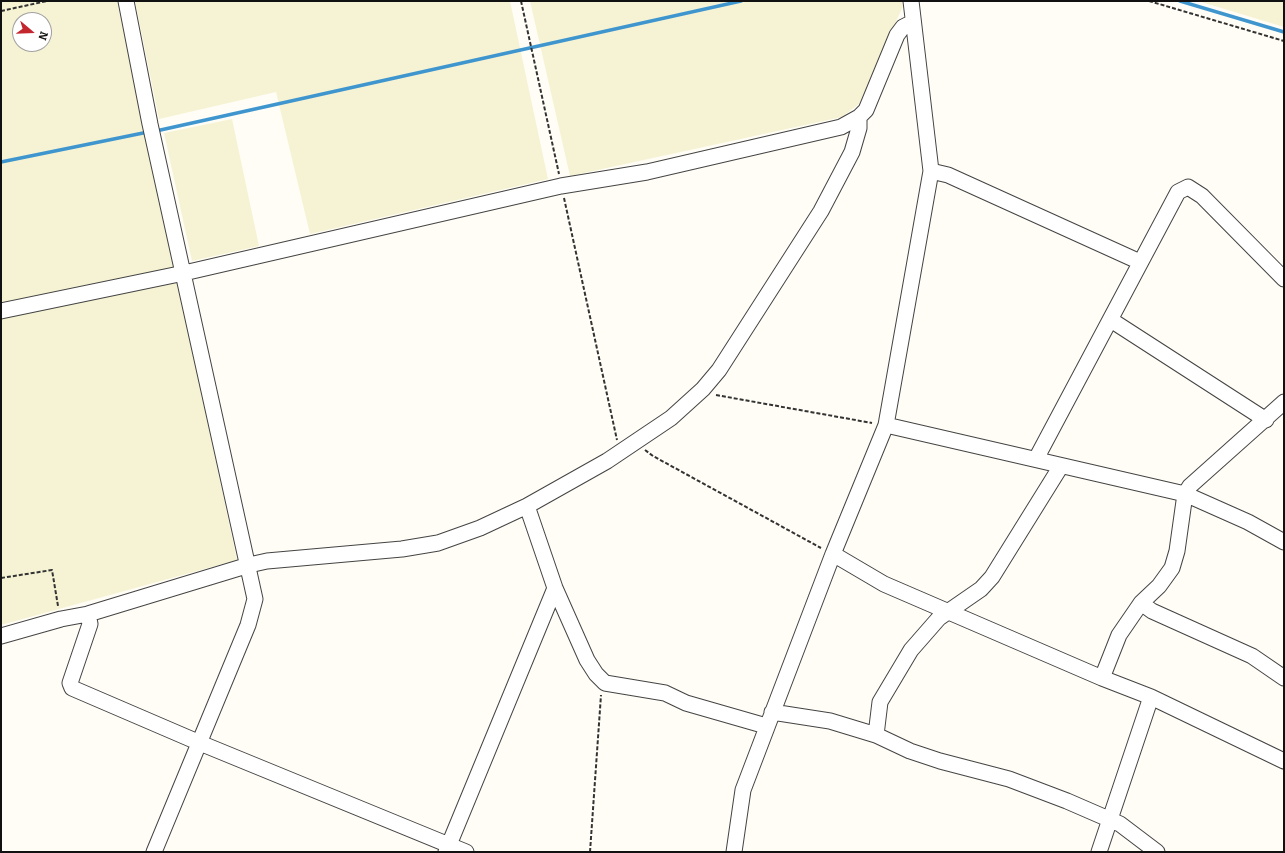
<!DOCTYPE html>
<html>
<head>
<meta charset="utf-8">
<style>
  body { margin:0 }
  #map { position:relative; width:1285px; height:853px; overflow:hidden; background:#fffdf5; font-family:Bitter,serif }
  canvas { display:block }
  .frame { position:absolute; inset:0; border:2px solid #111; pointer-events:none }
  .north { position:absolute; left:12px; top:12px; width:40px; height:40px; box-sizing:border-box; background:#fff; border:1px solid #a0a0a0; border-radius:50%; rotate:109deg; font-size:11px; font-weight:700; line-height:16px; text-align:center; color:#111 }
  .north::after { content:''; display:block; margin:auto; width:14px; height:18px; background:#c4262e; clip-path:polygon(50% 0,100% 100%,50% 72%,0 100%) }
</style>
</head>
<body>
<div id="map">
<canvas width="1285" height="853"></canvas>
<div class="frame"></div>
<div class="north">N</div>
</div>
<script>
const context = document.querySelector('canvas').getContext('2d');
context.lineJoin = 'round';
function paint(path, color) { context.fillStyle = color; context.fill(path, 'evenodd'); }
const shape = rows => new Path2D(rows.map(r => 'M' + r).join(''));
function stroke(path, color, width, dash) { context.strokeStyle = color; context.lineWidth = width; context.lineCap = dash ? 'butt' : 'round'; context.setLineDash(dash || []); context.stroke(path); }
paint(shape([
  [1,1,117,1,237,560,1,625],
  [20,20,44,20,44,44,20,44],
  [135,1,510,1,548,179,310,234,276,92,159,119],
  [530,1,902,1,903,6,859,104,842,117,570,176],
  [1198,1,1284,1,1284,27],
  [232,119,259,246,192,261,164,133]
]), '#f6f3d4');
stroke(shape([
  [1180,1,1284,32],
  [156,131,741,1],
  [1,162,148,132]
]), '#3f96cf', 3.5);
const minor = shape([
  [126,1,150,124,255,599,248,625,154,852],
  [931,171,948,175,1140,262],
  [1,311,184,273,561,186,647,172,841,127,859,117,866,110,897,35,903,27,913,22],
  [1111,320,1266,420],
  [886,425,1185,494,1248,522,1284,542],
  [1036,459,1178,192,1188,187,1202,196,1284,279],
  [527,506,555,588,587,660,596,674,605,683,665,693,686,703,766,726],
  [833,554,884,584,1102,678,1151,697,1284,761],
  [1141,603,1152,611,1252,656,1284,678],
  [88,614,90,624,70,683,72,688,200,743,466,852],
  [1,636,61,619,88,614,249,565,267,561,402,549,438,543,480,528,527,506,607,461,671,418,703,389,719,370,821,211,852,152,859,128,859,117],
  [1102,678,1119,635,1141,603,1159,586,1172,568,1177,551,1185,494,1190,486,1284,402],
  [772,712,830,721,876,735,910,751,940,761,1009,779,1067,801,1120,824,1157,852],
  [876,735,880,702,911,650,939,618,981,589,992,577,1061,466],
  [446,852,555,588],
  [734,852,743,790,833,554,886,425,931,171,911,1],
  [1099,852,1151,697]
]);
stroke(minor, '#444', 17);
stroke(shape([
  [521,1,559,174],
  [1149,1,1284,41],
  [1,11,47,1],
  [564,198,617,440],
  [716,395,872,423],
  [645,450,653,456,821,548],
  [1,578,52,570,58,606],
  [590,852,601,695]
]), '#333', 2, [4, 2]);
stroke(minor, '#fff', 15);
</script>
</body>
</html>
